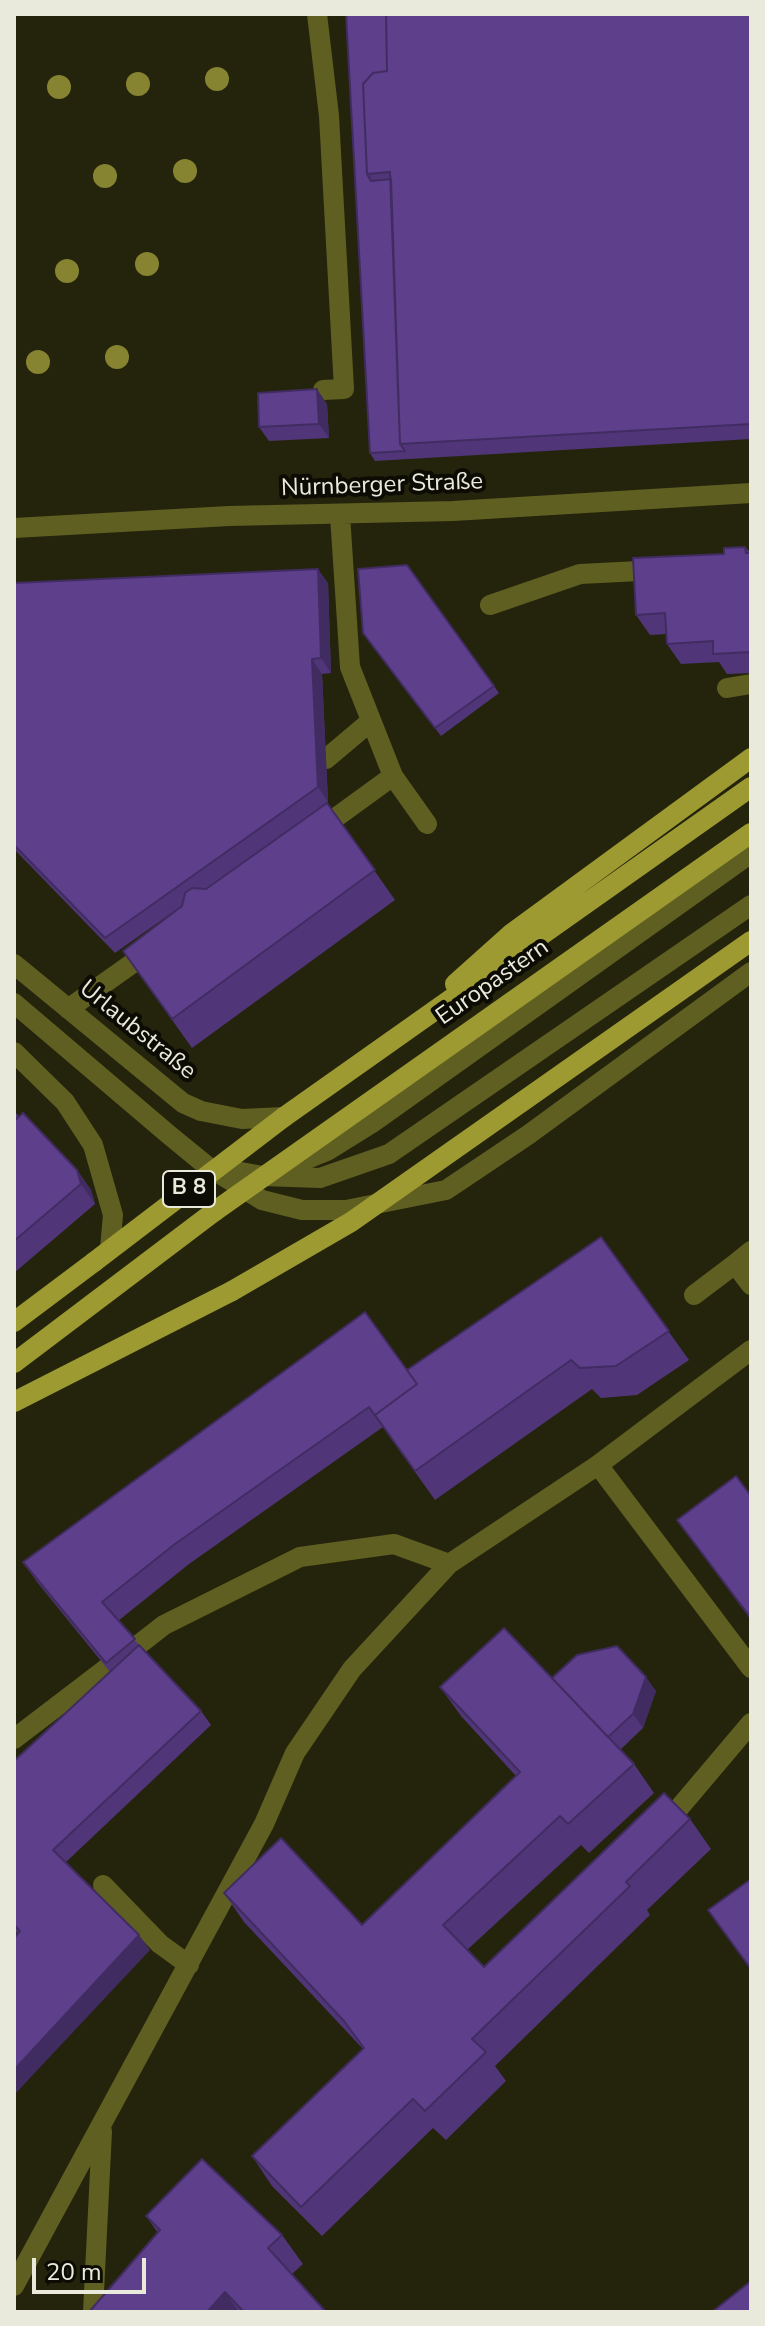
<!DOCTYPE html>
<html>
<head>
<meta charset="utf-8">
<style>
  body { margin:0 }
  #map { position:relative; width:765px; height:2326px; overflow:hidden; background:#24240d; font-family:"Nunito Sans",sans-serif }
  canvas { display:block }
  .frame { position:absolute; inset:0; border:16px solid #eaeadc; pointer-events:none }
  .scale { position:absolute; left:32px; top:2258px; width:114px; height:36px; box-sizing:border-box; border:4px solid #eaeadc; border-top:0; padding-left:10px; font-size:24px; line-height:28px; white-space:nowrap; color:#eaeadc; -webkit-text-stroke:6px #0c0c04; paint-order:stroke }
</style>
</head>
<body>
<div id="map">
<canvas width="765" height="2326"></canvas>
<div class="frame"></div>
<div class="scale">20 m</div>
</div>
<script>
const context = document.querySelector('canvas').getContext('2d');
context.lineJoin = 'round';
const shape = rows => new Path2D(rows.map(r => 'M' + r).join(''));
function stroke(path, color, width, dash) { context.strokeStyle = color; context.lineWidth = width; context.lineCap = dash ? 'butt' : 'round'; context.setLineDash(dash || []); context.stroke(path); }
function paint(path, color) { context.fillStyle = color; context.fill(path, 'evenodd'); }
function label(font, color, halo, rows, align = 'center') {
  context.font = font + ' "Nunito Sans",sans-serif'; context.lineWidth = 8; context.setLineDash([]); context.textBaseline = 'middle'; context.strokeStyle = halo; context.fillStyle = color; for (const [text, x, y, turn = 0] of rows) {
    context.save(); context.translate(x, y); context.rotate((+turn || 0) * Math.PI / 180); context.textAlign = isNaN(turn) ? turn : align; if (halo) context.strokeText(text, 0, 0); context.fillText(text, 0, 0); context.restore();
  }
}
stroke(shape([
  [317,14,329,116,344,389,323,390],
  [14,528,229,516,453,511,751,493],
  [490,605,580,574,659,570],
  [727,688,751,684],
  [326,759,371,721],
  [393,776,427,824],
  [316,832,393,776,350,667,340,515],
  [14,964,183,1103,201,1111,242,1119,284,1117],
  [14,1003,168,1134,207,1166,262,1200,302,1210,346,1210,446,1190,528,1135,751,972],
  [68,1009,154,948],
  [14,1052,65,1102,93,1145,113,1215,110,1249],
  [219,1168,263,1176,320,1178,389,1154,751,905],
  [282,1169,327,1151,372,1123,751,853],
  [751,1251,735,1264,751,1285],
  [694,1295,735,1264],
  [598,1465,751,1668],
  [137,1646,164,1625,300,1557,394,1544,449,1564],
  [14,1739,107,1668],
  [663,1827,751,1723],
  [103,1885,160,1944,189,1965],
  [14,2286,264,1824,295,1753,352,1669,449,1564,598,1465,751,1350],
  [93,2312,102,2131]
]), '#605f22', 20);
stroke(shape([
  [455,984,512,933,751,758],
  [284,1117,751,787],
  [14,1322,94,1262],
  [14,1363,215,1211],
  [14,1402,232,1291]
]), '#9d9a31', 20);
stroke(shape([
  [215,1211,751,833],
  [94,1262,284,1117],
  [232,1291,351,1222,751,941]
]), '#9d9a31', 20);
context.fillStyle = '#868430';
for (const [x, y] of [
  [217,79],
  [138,84],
  [59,87],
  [185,171],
  [105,176],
  [147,264],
  [67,271],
  [117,357],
  [38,362]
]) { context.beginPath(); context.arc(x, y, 12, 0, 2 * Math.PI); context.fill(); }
paint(shape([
  [346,14,751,14,751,439,375,461,370,453],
  [327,404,329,438,269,441,259,427],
  [745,547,751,553,751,673,727,674,719,662,681,664,667,644,666,634,650,635,636,615,724,554],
  [407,565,499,693,441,736,363,633],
  [14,583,328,583,331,673,322,674,328,802,205,889,327,803,395,900,192,1048,123,951,183,905,115,953,14,849],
  [14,1110,19,1117,77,1170,91,1190,95,1204,14,1273],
  [601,1237,689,1360,637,1395,601,1398,592,1389,435,1500,383,1427,189,1564,118,1621,139,1645,201,1711,211,1725,66,1862,150,1950,18,1934,14,1930,14,1761,110,1672,37,1582,23,1562,417,1384],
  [751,1496,751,1620,677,1520],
  [552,1678,656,1691,643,1728,620,1750,634,1764,654,1793,589,1853,581,1845,467,1950,484,1967,690,1819,711,1849,647,1910,650,1915,495,2066,506,2081,446,2140,433,2128,322,2236,272,2186,252,2156,363,2049,244,1922,224,1893,362,1925,516,1776,461,1716,440,1687],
  [146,2216,282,2235,303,2264,292,2274,326,2312,89,2312,158,2233]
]), '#503678');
paint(shape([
  [317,389,327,404,329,438,319,424],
  [318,569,328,583,331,673,321,658],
  [312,659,322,674,328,802,318,787],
  [77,1170,91,1190,95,1204,81,1184],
  [646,1677,656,1691,643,1728,633,1714],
  [139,1935,150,1950,14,2095,14,2070],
  [225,2292,239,2312,207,2312]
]), '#412c61');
const building = shape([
  [346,14,386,14,387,71,373,73,363,84,367,174,371,181,391,179,400,444,405,451,370,453,346,14],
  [386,14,751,14,751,424,400,444,390,172,367,174,363,84,373,73,387,71,386,14],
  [317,389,319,424,259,427,258,393,317,389],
  [745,547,746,553,751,553,750,652,713,654,713,641,667,644,665,613,636,615,633,558,724,554,724,548,745,547],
  [407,565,494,686,435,728,363,633,358,569,407,565],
  [318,569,321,658,312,659,318,787,105,938,14,845,14,583,318,569],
  [327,803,375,870,172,1019,123,951,182,906,185,893,192,888,206,889,327,803],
  [23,1113,77,1170,81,1184,14,1241,14,1121,23,1113],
  [601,1237,669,1331,616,1366,580,1368,571,1360,415,1471,375,1415,417,1384,407,1370,601,1237],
  [365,1312,417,1384,375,1415,381,1424,369,1407,175,1544,102,1602,135,1639,106,1663,23,1562,365,1312],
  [736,1476,751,1496,751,1618,677,1520,736,1476],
  [504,1628,634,1764,568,1824,560,1816,443,1925,484,1967,664,1793,690,1819,626,1882,630,1886,472,2039,486,2052,425,2111,413,2099,301,2207,252,2156,364,2048,344,2021,224,1893,281,1838,362,1925,520,1772,440,1687,504,1628],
  [139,1645,201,1711,53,1850,139,1935,14,2070,14,1938,20,1931,14,1925,14,1761,139,1645],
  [617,1646,646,1677,633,1714,608,1737,552,1678,577,1655,617,1646],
  [751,1879,751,1969,708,1910,751,1879],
  [202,2159,282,2235,268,2248,326,2312,244,2312,225,2292,207,2312,89,2312,160,2230,146,2216,202,2159],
  [751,2281,751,2312,712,2312,751,2281]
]);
paint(building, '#5d3f8b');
stroke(building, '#412c61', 2);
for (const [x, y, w] of [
  [189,1189,52]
]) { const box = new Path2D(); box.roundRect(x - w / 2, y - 18, w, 36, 6); context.fillStyle = '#0c0c04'; context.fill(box); stroke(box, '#eaeadc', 2); }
label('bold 22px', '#eaeadc', null, [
  ["B 8",189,1189]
]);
label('24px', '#eaeadc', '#0c0c04', [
  ["Nürnberger Straße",382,486,-2],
  ["Europastern",493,983,-35],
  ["Urlaubstraße",137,1031,39]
]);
</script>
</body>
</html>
